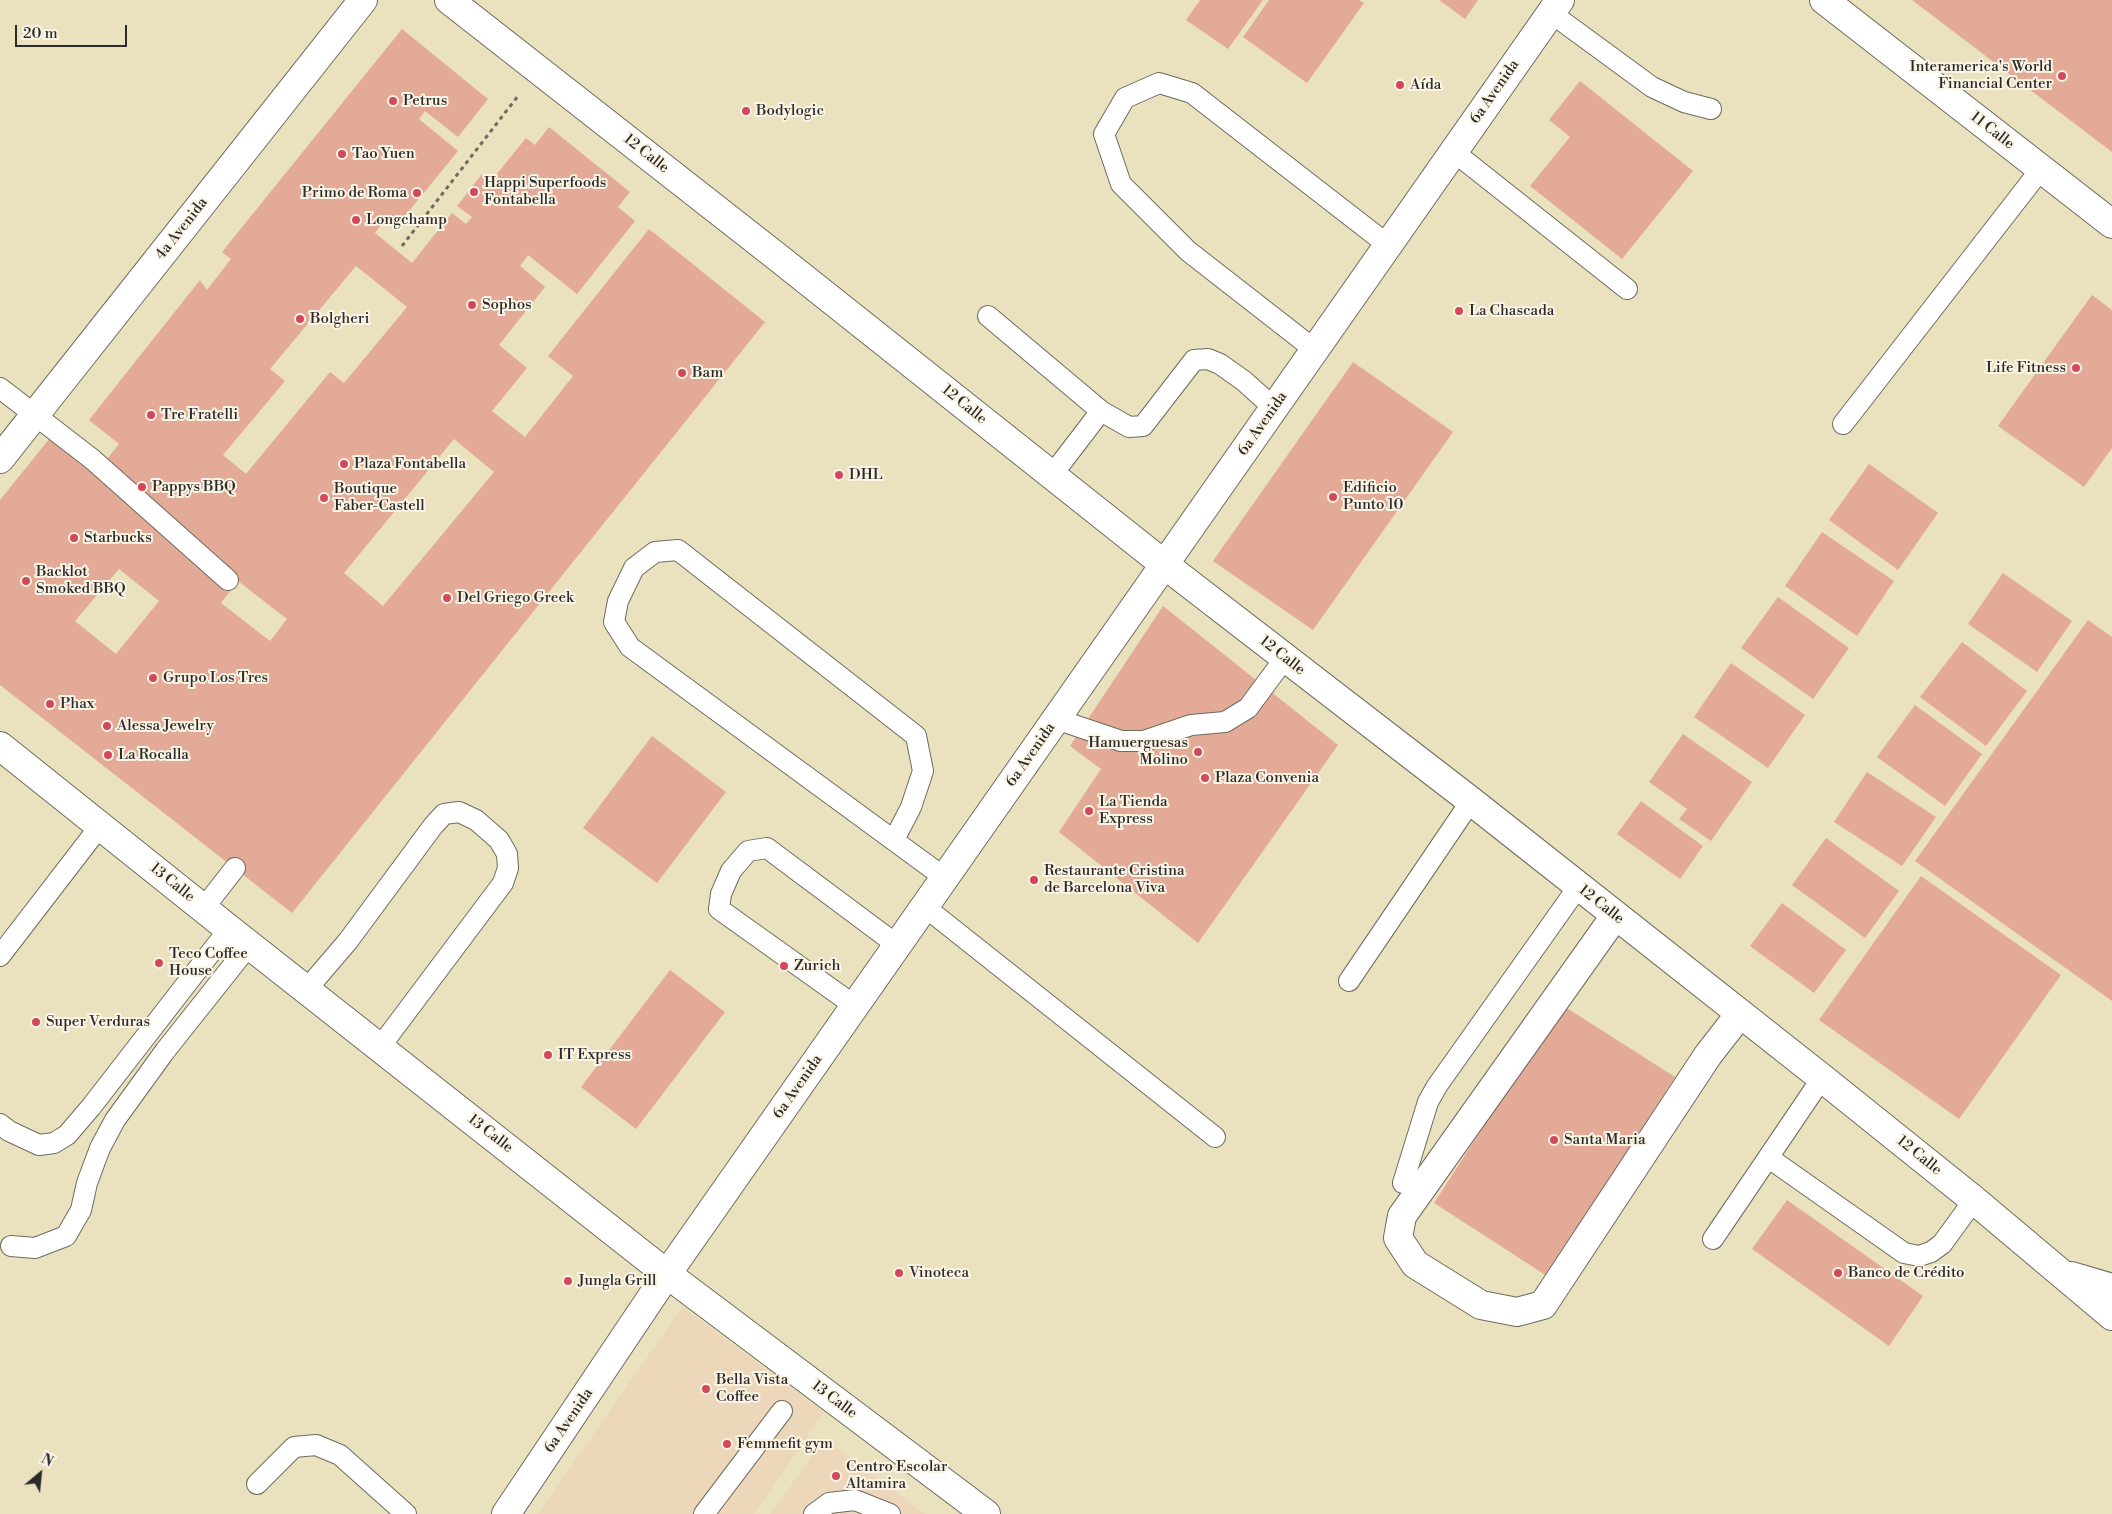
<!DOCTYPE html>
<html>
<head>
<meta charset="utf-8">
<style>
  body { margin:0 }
  #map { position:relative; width:2112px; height:1514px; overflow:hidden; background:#eae1be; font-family:"Libre Bodoni",serif }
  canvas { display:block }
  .north { position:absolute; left:15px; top:1449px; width:50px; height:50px; -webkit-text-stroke:4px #fcf5e5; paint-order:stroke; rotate:28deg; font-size:14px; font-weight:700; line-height:20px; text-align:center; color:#2b2b2b }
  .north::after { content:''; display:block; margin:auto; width:18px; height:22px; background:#2b2b2b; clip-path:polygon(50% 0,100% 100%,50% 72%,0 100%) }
  .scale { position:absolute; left:15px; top:25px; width:112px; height:22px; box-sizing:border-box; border:2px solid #2b2b2b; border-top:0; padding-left:6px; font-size:15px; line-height:18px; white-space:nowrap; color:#2b2b2b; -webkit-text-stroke:4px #fcf5e5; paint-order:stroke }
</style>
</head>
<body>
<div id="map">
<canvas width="2112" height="1514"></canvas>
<div class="north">N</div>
<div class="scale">20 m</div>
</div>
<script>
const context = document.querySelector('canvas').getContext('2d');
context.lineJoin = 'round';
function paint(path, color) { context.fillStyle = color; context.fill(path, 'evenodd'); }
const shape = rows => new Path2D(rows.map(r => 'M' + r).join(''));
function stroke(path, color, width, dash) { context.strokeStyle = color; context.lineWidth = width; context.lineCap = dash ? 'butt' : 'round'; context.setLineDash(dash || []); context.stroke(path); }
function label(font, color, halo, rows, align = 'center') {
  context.font = font + ' "Libre Bodoni",serif'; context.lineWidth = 4; context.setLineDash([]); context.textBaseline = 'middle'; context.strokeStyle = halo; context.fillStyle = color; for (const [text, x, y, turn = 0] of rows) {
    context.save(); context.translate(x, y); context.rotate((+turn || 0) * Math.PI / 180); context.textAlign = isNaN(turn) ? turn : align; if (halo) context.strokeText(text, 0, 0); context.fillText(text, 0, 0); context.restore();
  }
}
paint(shape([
  [682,1307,824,1412,754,1514,538,1514],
  [824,1438,925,1514,771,1514]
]), '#edd7bb');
paint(shape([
  [1200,0,1263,0,1228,49,1186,20],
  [1269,0,1359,0,1364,3,1307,83,1243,37],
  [1439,0,1478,0,1465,19],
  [1912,0,2112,0,2112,152],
  [402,29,488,99,458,137,425,111,419,119,458,151,395,228,385,220,375,233,412,263,452,213,466,224,472,217,457,206,482,174,491,181,526,138,535,145,549,127,630,192,618,207,635,221,577,294,528,255,520,266,545,287,499,345,527,368,492,411,525,437,573,376,548,356,649,229,765,322,292,913,0,685,0,500,50,438,95,474,119,444,89,420,200,280,207,290,231,259,222,252],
  [356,266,407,307,344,383,330,372,246,474,223,455,285,381,270,369],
  [454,439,494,472,383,606,344,573],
  [119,569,159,601,116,654,75,621],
  [238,581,287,619,270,641,221,603],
  [1580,81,1693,171,1622,259,1530,186,1570,137,1549,120],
  [2092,295,2112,310,2112,448,2084,487,1998,426],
  [1353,362,1453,432,1313,630,1213,561],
  [1869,464,1938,513,1898,570,1829,520],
  [1822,532,1894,581,1857,636,1785,586],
  [2003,573,2072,621,2037,672,1968,624],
  [1778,597,1849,648,1813,699,1741,648],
  [1163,606,1338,745,1198,943,1059,832,1101,769,1070,746],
  [2088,620,2112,637,2112,1001,1915,861],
  [1962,642,2027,691,1986,746,1920,697],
  [1731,663,1805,715,1768,768,1694,717],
  [1915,705,1982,754,1945,806,1877,757],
  [1683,734,1752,782,1711,841,1679,819,1687,809,1649,782],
  [652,736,726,792,657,883,583,828],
  [1867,772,1936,817,1902,866,1834,822],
  [1641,801,1703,846,1680,879,1617,834],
  [1826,838,1899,891,1865,938,1792,885],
  [1921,876,2061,975,1959,1119,1819,1020],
  [1782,903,1846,950,1814,993,1750,946],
  [670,970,725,1012,636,1129,581,1087],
  [1562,1005,1675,1077,1547,1276,1434,1203],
  [1787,1200,1923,1296,1889,1346,1752,1249]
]), '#e3aa98');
const service = shape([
  [1551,13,1652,87,1684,102,1711,109],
  [1454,152,1627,289],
  [988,316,1101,411,1129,427,1143,426,1194,360,1208,359,1220,364,1244,381,1274,408],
  [1315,350,1188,251,1121,184,1104,134,1125,98,1159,83,1192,93,1388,245],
  [0,388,92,459,228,580],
  [1843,424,2041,169],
  [1052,475,1101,411],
  [1056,719,1121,741,1144,741,1191,725,1225,722,1248,708,1285,658],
  [894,840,911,807,923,771,916,736,678,550,655,552,634,568,618,601,614,622,630,647,945,878],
  [925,907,1215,1137],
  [203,909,235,868],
  [0,956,100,826],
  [1349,981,1471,801],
  [307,989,348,941,433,826,444,814,459,812,476,820,499,840,507,854,508,868,503,883,380,1047],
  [855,1006,719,909,721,894,731,871,748,851,767,848,897,945],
  [0,1124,9,1131,39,1145,54,1143,67,1135,91,1107,229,929],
  [1769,1158,1904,1253,1919,1256,1931,1252,1942,1244,1974,1200],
  [1403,1183,1428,1102,1437,1086,1578,887],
  [1713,1239,1822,1078],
  [11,1246,35,1248,66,1236,81,1210,87,1183,100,1148,115,1120,165,1051,250,944],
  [257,1484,294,1447,316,1445,340,1455,406,1514],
  [704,1514,782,1411],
  [814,1514,829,1503,855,1500,890,1514]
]);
const minor = shape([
  [1824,0,2112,224],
  [1615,916,1402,1216,1398,1238,1415,1264,1481,1305,1517,1312,1543,1305,1708,1055,1740,1014]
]);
const tertiary = shape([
  [0,459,363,0],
  [0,746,229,929,667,1274,986,1514],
  [506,1514,667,1274,1560,0]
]);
const secondary = shape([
  [449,0,776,256,1165,565,1471,801,1822,1078,1974,1200,2112,1316],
  [2071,1276,2112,1288]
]);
stroke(service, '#6e6b5e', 22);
stroke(minor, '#6e6b5e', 30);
stroke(tertiary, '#6e6b5e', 30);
stroke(secondary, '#6e6b5e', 30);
stroke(shape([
  [402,246,518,96]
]), '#6e6b5e', 3, [4, 4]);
stroke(service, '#fff', 20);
stroke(minor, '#fff', 28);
stroke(tertiary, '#fff', 28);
stroke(secondary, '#fff', 28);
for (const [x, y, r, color] of [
  [2062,76,5,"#d1495b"],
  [1400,85,5,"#d1495b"],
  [393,101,5,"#d1495b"],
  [746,111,5,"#d1495b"],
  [342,154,5,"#d1495b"],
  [474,192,5,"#d1495b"],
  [417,193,5,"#d1495b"],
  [356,220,5,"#d1495b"],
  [472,305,5,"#d1495b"],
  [1459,311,5,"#d1495b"],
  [300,319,5,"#d1495b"],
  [2076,368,5,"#d1495b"],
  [682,373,5,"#d1495b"],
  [151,415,5,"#d1495b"],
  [344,464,5,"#d1495b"],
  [839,475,5,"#d1495b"],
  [142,487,5,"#d1495b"],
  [1333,497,5,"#d1495b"],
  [324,498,5,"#d1495b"],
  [74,538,5,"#d1495b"],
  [26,581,5,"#d1495b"],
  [447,598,5,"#d1495b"],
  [153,678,5,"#d1495b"],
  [50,704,5,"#d1495b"],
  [107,726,5,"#d1495b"],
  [1198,752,5,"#d1495b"],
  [108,755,5,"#d1495b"],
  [1205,778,5,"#d1495b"],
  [1089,811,5,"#d1495b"],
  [1034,880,5,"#d1495b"],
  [159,963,5,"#d1495b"],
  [784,966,5,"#d1495b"],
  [36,1022,5,"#d1495b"],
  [548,1055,5,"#d1495b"],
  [1554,1140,5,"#d1495b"],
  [899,1273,5,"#d1495b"],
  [1838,1273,5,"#d1495b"],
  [568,1281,5,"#d1495b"],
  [706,1389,5,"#d1495b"],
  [727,1444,5,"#d1495b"],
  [836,1476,5,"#d1495b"]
]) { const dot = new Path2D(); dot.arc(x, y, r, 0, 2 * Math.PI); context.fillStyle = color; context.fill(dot); stroke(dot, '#fcf5e5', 2); }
label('15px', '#2b2b2b', '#fcf5e5', [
  ["Interamerica's World",2052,67,"right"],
  ["Financial Center",2052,84,"right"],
  ["Aída",1410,85],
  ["Petrus",403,101],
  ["Bodylogic",756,111],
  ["Tao Yuen",352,154],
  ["Happi Superfoods",484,183],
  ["Fontabella",484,200],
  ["Primo de Roma",407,193,"right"],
  ["Longchamp",366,220],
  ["Sophos",482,305],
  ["La Chascada",1469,311],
  ["Bolgheri",310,319],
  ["Life Fitness",2066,368,"right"],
  ["Bam",692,373],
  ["Tre Fratelli",161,415],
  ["Plaza Fontabella",354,464],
  ["DHL",849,475],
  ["Pappys BBQ",152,487],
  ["Edificio",1343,488],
  ["Punto 10",1343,505],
  ["Boutique",334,489],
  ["Faber-Castell",334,506],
  ["Starbucks",84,538],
  ["Backlot",36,572],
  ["Smoked BBQ",36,589],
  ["Del Griego Greek",457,598],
  ["Grupo Los Tres",163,678],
  ["Phax",60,704],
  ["Alessa Jewelry",117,726],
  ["Hamuerguesas",1188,743,"right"],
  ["Molino",1188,760,"right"],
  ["La Rocalla",118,755],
  ["Plaza Convenia",1215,778],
  ["La Tienda",1099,802],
  ["Express",1099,819],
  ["Restaurante Cristina",1044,871],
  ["de Barcelona Viva",1044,888],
  ["Teco Coffee",169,954],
  ["House",169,971],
  ["Zurich",794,966],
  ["Super Verduras",46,1022],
  ["IT Express",558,1055],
  ["Santa Maria",1564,1140],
  ["Vinoteca",909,1273],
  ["Banco de Crédito",1848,1273],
  ["Jungla Grill",578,1281],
  ["Bella Vista",716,1380],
  ["Coffee",716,1397],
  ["Femmefit gym",737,1444],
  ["Centro Escolar",846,1467],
  ["Altamira",846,1484]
], 'left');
label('15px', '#2b2b2b', '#fcf5e5', [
  ["6a Avenida",1495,92,-55],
  ["11 Calle",1992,131,38],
  ["12 Calle",646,154,38],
  ["4a Avenida",182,229,-52],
  ["12 Calle",964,405,39],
  ["6a Avenida",1263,424,-55],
  ["12 Calle",1282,656,38],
  ["6a Avenida",1031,755,-55],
  ["13 Calle",172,883,39],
  ["12 Calle",1601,905,38],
  ["6a Avenida",798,1087,-55],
  ["13 Calle",490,1134,38],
  ["12 Calle",1919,1156,39],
  ["13 Calle",834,1400,37],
  ["6a Avenida",569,1421,-56]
]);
</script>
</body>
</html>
